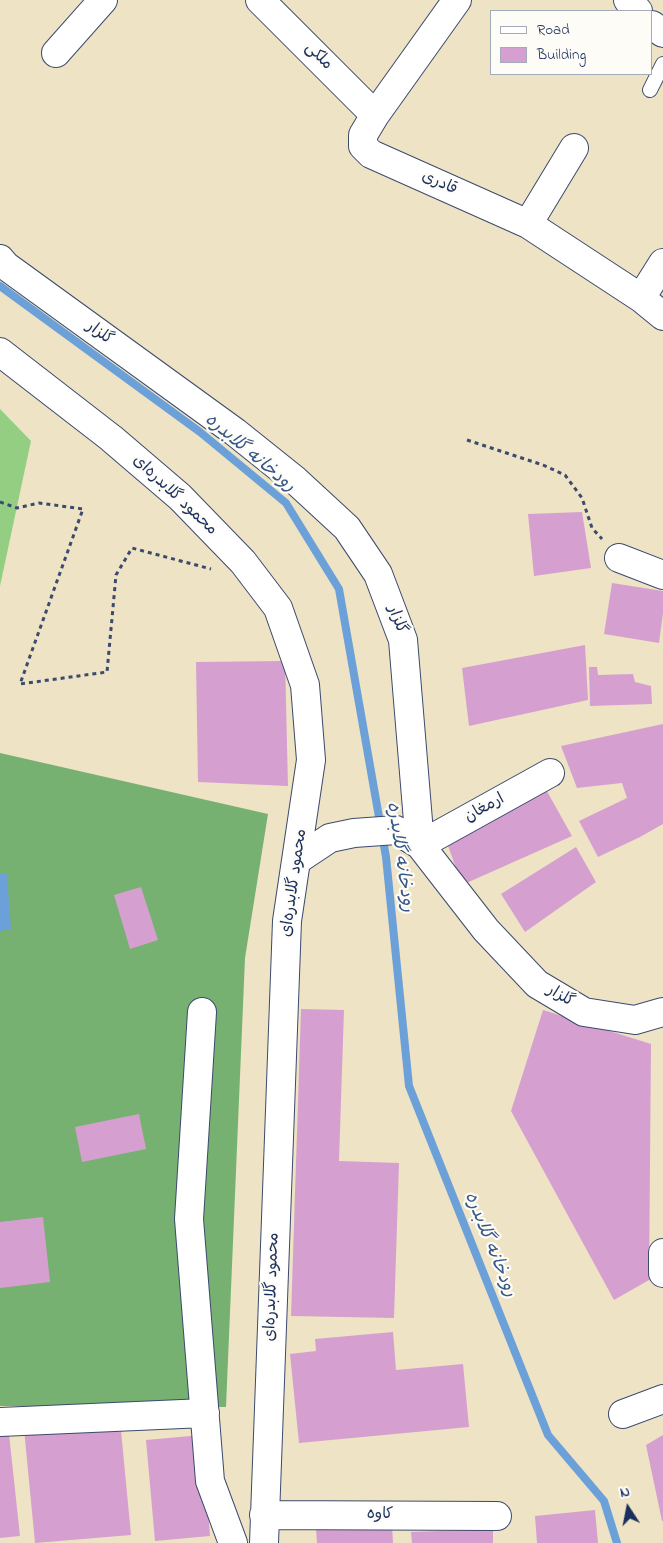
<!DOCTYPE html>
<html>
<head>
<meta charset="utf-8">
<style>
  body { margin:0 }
  #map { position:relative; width:663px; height:1543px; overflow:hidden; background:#eee3c4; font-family:"Indie Flower",sans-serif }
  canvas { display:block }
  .legend { position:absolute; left:490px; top:10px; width:162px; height:65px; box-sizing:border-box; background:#fdfcf7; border:1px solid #a3aaba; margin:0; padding:6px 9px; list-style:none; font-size:15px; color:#1b2f5e }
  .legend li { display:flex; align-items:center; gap:10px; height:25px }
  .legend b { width:25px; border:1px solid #a3aaba }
  .north { position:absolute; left:603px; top:1483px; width:50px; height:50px; -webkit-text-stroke:4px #fdfcf7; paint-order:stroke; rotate:349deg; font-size:14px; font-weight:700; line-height:20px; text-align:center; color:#1b2f5e }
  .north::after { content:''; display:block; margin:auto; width:18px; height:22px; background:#1b2f5e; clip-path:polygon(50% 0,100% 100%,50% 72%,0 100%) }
</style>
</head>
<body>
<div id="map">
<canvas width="663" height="1543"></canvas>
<ul class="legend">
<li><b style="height:6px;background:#fff"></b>Road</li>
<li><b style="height:14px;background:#d5a0cf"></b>Building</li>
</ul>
<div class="north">N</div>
</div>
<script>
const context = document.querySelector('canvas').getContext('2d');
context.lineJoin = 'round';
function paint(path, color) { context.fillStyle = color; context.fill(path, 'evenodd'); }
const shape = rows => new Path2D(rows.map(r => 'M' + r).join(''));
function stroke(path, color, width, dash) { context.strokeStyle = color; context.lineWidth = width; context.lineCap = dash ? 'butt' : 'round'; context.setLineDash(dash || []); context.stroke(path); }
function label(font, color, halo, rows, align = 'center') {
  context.font = font + ' "Indie Flower","Playpen Sans Arabic",sans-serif'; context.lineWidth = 4.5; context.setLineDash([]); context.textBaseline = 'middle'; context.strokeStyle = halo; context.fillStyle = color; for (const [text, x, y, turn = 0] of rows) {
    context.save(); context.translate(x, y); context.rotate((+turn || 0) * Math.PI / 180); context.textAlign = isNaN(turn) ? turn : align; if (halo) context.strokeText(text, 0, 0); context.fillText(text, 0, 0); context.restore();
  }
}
paint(shape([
  [0,409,31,441,0,586]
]), '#94ce83');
paint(shape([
  [0,753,268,814,245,958,226,1407,0,1406]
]), '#77b171');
paint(shape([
  [0,874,7,874,11,929,0,931]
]), '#6ba1d8');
stroke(shape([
  [0,286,200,432,286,503,339,589,386,857,409,1086,548,1435,604,1501,617,1543]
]), '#6ba1d8', 8);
paint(shape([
  [582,512,591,568,534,576,528,514],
  [612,583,663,591,663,613,659,643,604,634],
  [585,645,588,700,469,726,462,668],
  [285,661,288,786,198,782,196,662],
  [589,667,597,667,598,675,633,674,635,682,651,686,652,704,590,706],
  [663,724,663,824,640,837,598,857,579,821,627,798,622,783,577,788,561,746],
  [544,786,572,836,462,885,446,840],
  [576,847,596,882,525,932,501,894],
  [141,887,158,940,130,949,114,895],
  [301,1009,344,1010,339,1161,399,1163,394,1318,291,1316],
  [543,1010,651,1044,649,1280,614,1300,511,1111],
  [139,1114,146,1149,82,1162,75,1127],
  [43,1217,50,1282,0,1288,0,1222],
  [393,1332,396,1370,463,1364,469,1427,299,1443,290,1354,316,1351,315,1339],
  [120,1420,131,1535,35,1543,24,1429],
  [9,1434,20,1536,0,1538,0,1435],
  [202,1435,210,1536,155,1541,146,1440],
  [663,1435,663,1521,662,1521,646,1445],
  [595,1510,598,1543,537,1543,535,1516],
  [392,1525,393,1543,317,1543,316,1529],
  [493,1529,493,1543,412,1543,411,1532]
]), '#d5a0cf');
const service = shape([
  [650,90,663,64]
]);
const minor = shape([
  [260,0,375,115],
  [457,0,375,115,363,135,363,146,371,154,528,224,641,298,663,316],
  [628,0,638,11],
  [652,25,663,33],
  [56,53,103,0],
  [528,224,574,148],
  [0,259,6,266,235,432,295,480,347,528,378,574,403,640,420,845,486,930,537,984,584,1012,635,1020,663,1012],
  [641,298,663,263],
  [0,352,111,438,180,497,243,562,278,608,305,685,311,760,287,921,264,1543],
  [619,558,663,575],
  [420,845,550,773],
  [297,860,330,838,354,833,396,830,420,845],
  [202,1012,189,1219,210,1481,233,1543],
  [663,1253,663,1273],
  [623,1414,663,1399],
  [0,1422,205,1413],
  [264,1515,497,1516]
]);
stroke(service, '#3b4a6d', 16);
stroke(minor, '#3b4a6d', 30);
stroke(shape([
  [467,440,543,465,565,475,582,498,592,528,602,539],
  [0,502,17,508,39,503,83,509,20,684,107,672,116,575,132,548,211,569]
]), '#3b4a6d', 3, [4, 4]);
stroke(service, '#fff', 14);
stroke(minor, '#fff', 28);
label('16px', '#1b2f5e', '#fdfcf7', [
  ["ملکی",318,57,45],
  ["قادری",439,184,24],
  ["گلزار",99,334,36],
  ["محمود گلابدره‌ای",174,496,43],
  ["گلزار",396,620,69],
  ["ارمغان",485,809,-29],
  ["محمود گلابدره‌ای",295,883,-82],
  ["گلزار",560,997,31],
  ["محمود گلابدره‌ای",273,1287,-88],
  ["کاوه",380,1515]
]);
label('italic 18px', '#375789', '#fdfcf7', [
  ["رودخانه گلابدره",249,454,40],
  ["رودخانه گلابدره",399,857,82],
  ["رودخانه گلابدره",489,1245,68]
]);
</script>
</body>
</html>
